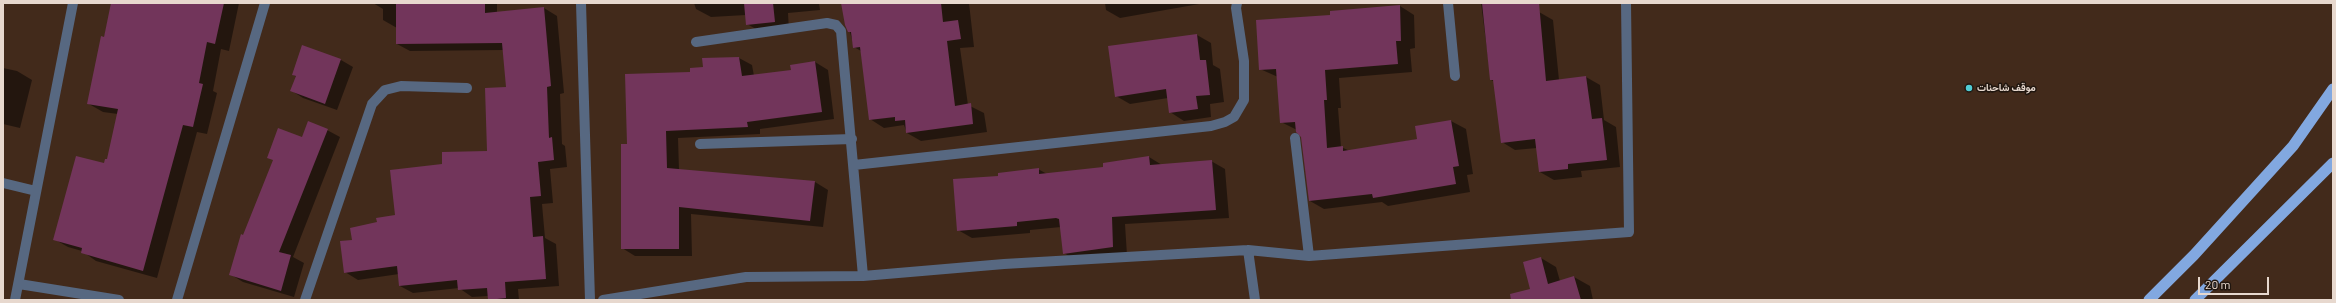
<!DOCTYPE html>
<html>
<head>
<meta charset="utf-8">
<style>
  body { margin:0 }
  #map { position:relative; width:2336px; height:303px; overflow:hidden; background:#422a1b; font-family:Barlow,sans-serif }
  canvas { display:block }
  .frame { position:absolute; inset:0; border:4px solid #e7d8ce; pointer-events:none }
  .scale { position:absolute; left:2198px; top:277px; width:71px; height:18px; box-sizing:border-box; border:2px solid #e7d8ce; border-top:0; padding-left:5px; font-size:12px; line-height:14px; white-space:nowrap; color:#e7d8ce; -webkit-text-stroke:3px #20160f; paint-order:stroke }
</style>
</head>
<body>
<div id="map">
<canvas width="2336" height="303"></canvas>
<div class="frame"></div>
<div class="scale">20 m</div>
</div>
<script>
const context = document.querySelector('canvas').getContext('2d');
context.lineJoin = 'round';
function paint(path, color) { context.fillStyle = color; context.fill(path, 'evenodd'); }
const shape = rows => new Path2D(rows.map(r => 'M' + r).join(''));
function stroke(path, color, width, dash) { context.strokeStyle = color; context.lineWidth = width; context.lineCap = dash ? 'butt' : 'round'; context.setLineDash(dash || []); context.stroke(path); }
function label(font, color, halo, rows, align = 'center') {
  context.font = font + ' Barlow,Vazirmatn,sans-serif'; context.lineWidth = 3; context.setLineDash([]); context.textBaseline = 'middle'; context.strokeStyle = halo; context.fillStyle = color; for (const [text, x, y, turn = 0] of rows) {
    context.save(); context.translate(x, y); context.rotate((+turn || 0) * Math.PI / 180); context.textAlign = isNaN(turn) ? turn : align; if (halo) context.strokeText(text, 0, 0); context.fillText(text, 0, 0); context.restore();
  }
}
paint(shape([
  [112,3,239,3,229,51,221,49,213,91,217,93,207,134,197,132,157,278,96,261,82,251,68,247,54,239,108,161,118,114,103,112,89,104],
  [373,3,497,3,497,13,544,8,557,16,564,93,560,94,562,144,565,146,567,167,550,169,553,203,542,204,545,238,556,244,559,286,518,289,519,300,490,300,488,296,472,297,459,288,413,293,400,286,399,274,358,280,345,272,353,241,378,222,396,216,443,165,488,152,507,88,504,50,410,51,397,44,397,28,383,20,383,9],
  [694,3,819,3,820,10,788,13,789,31,763,33,747,24,746,15,711,17,696,9],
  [842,3,969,3,974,47,960,48,968,105,984,113,987,132,921,141,907,133,904,125,884,128,870,119,861,51,854,47],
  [1105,3,1205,3,1120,18,1106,10],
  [1481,3,1534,3,1539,12,1553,20,1559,80,1586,77,1600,85,1604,120,1616,127,1620,167,1581,171,1582,177,1554,180,1540,172,1537,148,1515,150,1502,142,1495,82,1491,80],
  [1400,6,1414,15,1415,48,1410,49,1412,72,1339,78,1341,108,1338,108,1341,147,1350,151,1418,139,1451,121,1466,129,1473,174,1467,175,1470,192,1388,206,1382,202,1324,209,1310,201,1302,136,1297,130,1281,122,1278,77,1260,69,1331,16,1331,12],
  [1197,35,1211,43,1213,65,1220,69,1224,102,1210,104,1211,117,1184,121,1170,112,1168,98,1130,104,1116,96],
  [303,46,341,60,353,67,337,110,303,98,292,91,297,77,293,75],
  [739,58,752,65,754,76,792,71,815,62,828,70,834,119,760,129,760,134,678,138,679,170,815,182,828,190,823,227,691,214,692,256,635,256,622,248,628,145,691,73],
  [3,68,17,71,32,80,20,128,3,124],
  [327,130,340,137,293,257,304,263,294,297,243,282,230,274,243,236],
  [1149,157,1162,165,1211,161,1225,169,1229,218,1125,224,1127,255,1077,261,1064,253,1061,227,1030,230,1030,233,972,238,958,230,1000,177,1038,169,1047,174,1104,168],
  [1541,258,1556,267,1560,281,1574,277,1590,286,1593,300,1535,300]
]), '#0007');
paint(shape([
  [111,3,224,3,215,44,207,42,199,83,203,84,193,127,183,125,143,271,81,253,82,248,53,240,76,156,104,163,105,159,107,159,118,109,87,104,101,36,104,37],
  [396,3,485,3,485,13,544,7,551,86,547,87,549,138,552,137,554,160,538,162,541,196,530,197,533,237,543,236,546,279,505,282,506,298,488,300,487,288,458,290,457,280,399,286,397,266,344,273,340,241,352,240,350,228,377,222,376,218,395,215,390,170,442,164,442,152,487,151,485,88,506,87,502,43,396,44],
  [744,3,773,3,775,22,746,25],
  [841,3,941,3,943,22,958,20,961,39,947,41,955,106,971,103,973,124,906,133,905,120,895,121,895,117,869,120,860,47,853,48,851,32,848,32,845,25],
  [1482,3,1539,3,1546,81,1586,76,1592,119,1602,118,1607,160,1568,164,1568,169,1539,172,1535,139,1501,143,1493,80,1490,80],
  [1400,5,1401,41,1396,41,1398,64,1325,70,1327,100,1324,100,1327,148,1343,146,1343,151,1417,139,1415,126,1451,120,1459,166,1453,167,1456,184,1373,198,1372,194,1309,201,1301,137,1296,132,1295,122,1280,123,1276,69,1259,70,1256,20,1330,15,1330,11],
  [1197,34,1200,60,1206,60,1210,95,1196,96,1198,109,1169,113,1166,89,1115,97,1108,46],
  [302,45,341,59,325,104,290,91,296,76,292,75],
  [739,57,742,76,791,70,790,65,815,61,822,112,747,122,748,127,666,131,667,168,815,181,810,221,679,207,679,249,621,249,621,144,627,144,625,74,690,72,690,68,703,67,702,58],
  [308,121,328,129,279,252,291,255,281,291,229,275,241,234,243,235,273,160,267,158,278,128,302,137],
  [1149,156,1150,165,1212,160,1216,210,1112,217,1113,247,1063,254,1059,219,1056,218,1017,222,1017,226,957,231,953,179,998,176,998,173,1039,168,1039,174,1103,167,1103,163],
  [1541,257,1548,284,1574,276,1581,300,1511,300,1510,294,1530,289,1523,262]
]), '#72355b');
stroke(shape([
  [581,3,590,300],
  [1448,3,1455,76],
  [696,42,827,23,836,25,841,31,863,276],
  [1295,138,1309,256],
  [700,144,852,139],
  [854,165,1211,126,1225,122,1234,117,1244,100,1244,61,1236,8,1237,3],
  [3,183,36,191],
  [1248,250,1255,300],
  [19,284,119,300],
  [15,300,73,3],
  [177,300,265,3],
  [305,300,372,104,385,90,401,86,467,88],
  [603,300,746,277,863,276,1004,264,1248,250,1309,256,1629,232,1626,3]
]), '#576881', 10);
stroke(shape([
  [2149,300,2194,255,2293,146,2333,89],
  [2195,300,2333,163]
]), '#82a8e0', 11);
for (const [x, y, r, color] of [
  [1969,88,4,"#51ccd4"]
]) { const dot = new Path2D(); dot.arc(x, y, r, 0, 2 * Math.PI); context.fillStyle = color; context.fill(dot); stroke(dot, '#20160f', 1.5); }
label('bold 10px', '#e7d8ce', '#20160f', [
  ["موقف شاحنات",1977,88]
], 'left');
</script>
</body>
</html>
